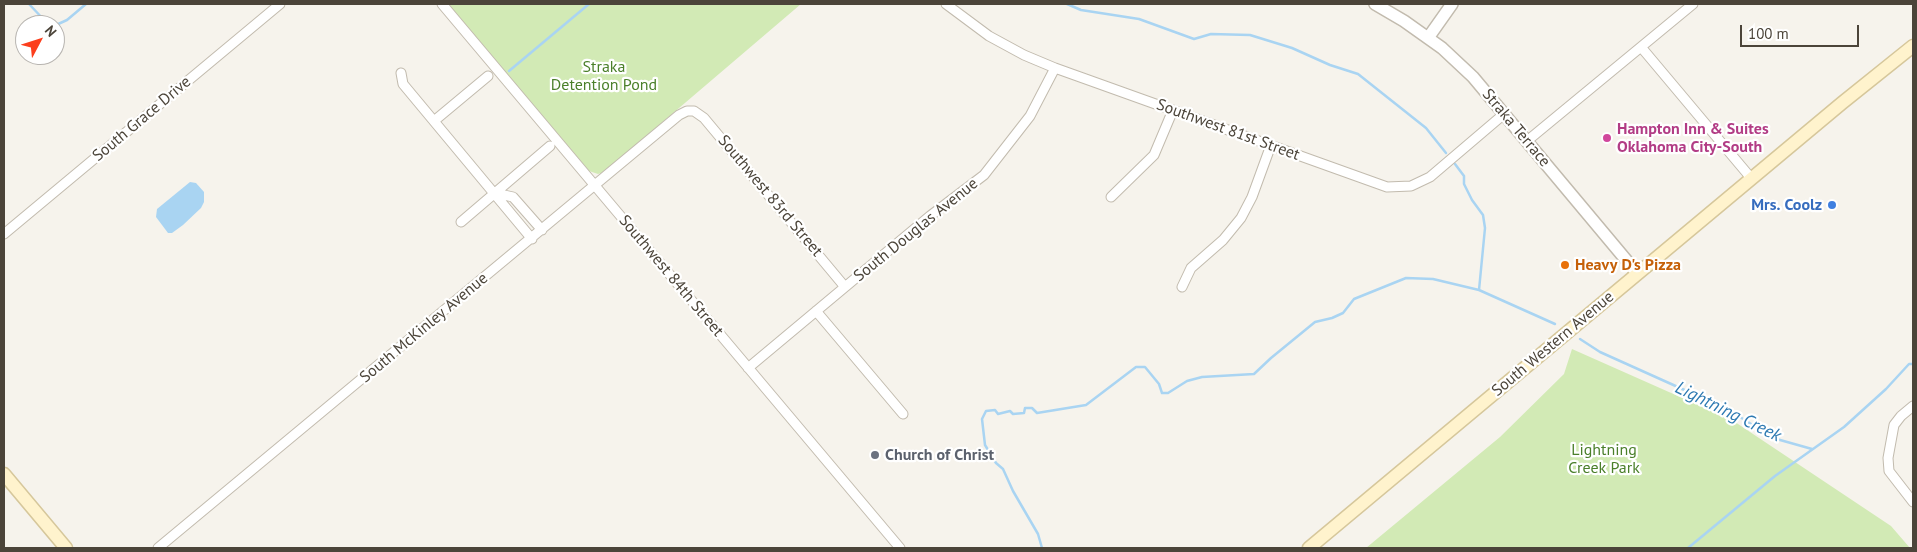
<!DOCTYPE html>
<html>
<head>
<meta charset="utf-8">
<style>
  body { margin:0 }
  #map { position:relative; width:1917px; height:552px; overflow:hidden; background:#f6f3ec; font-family:"PT Sans",sans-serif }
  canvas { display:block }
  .frame { position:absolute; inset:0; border:5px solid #4b4439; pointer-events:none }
  .north { position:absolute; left:15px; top:15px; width:50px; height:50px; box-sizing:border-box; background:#fff; border:1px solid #b7b4b0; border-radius:50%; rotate:50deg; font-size:14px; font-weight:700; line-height:20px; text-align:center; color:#4b4439 }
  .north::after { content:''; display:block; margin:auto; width:18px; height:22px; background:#fc3f1d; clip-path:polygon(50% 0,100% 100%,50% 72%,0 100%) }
  .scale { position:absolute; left:1740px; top:25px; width:119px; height:22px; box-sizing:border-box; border:2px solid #4b4439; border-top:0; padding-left:6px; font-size:15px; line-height:18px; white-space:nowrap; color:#4b4439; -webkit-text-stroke:4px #fff; paint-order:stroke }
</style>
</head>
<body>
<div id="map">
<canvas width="1917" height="552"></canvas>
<div class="frame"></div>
<div class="north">N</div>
<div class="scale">100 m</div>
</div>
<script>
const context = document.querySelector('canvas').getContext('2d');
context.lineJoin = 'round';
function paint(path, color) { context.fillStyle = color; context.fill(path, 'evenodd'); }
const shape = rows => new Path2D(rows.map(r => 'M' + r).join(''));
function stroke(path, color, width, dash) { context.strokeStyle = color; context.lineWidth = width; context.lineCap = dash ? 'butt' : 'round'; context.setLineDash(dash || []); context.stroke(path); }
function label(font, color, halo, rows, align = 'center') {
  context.font = font + ' "PT Sans",sans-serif'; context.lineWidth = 4.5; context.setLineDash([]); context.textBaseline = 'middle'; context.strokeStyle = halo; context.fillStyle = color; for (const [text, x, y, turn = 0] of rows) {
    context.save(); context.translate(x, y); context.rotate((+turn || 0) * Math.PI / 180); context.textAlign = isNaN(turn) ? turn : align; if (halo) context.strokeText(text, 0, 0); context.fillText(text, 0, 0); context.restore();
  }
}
paint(shape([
  [448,4,801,4,604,172,598,174,589,171],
  [1572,349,1732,420,1891,526,1910,548,1366,548,1500,437,1564,374]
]), '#d2eab5');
paint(shape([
  [190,182,196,183,204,192,204,202,201,208,183,225,172,233,168,233,156,217,157,209]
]), '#a9d4f2');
stroke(shape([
  [29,4,46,22,56,25,67,20,86,4],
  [1067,4,1081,10,1139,19,1194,39,1211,34,1250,35,1292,48,1330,65,1358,74,1426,128,1446,153],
  [509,71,589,4],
  [1455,164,1464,176,1464,184,1472,200,1483,215,1485,228,1479,290],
  [1580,339,1600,352,1729,410,1773,438,1812,449],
  [1042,548,1038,534,1013,491,1003,469,996,463,985,445,982,419,986,411,995,410,998,414,1010,411,1013,414,1024,413,1025,408,1032,408,1037,413,1086,405,1136,367,1145,367,1159,384,1162,393,1168,393,1187,381,1202,377,1254,374,1271,358,1315,322,1332,318,1343,313,1354,299,1406,278,1433,279,1479,290,1555,324],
  [1688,548,1775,476,1844,427,1886,389,1909,364,1913,364]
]), '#a9d4f2', 2.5);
const minor = shape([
  [442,4,900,548],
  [946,4,989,36,1024,55,1055,68,1387,187,1411,186,1430,177,1504,114],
  [1641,47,1751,178],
  [401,73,403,84,532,239],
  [434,121,488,76],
  [1527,141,1693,4],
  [495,193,513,197,542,230],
  [1111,197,1154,155,1173,110],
  [461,222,550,146],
  [4,234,280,4],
  [1182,287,1191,268,1223,240,1241,218,1252,197,1271,145],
  [816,311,903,414],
  [748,368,930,216,984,175,1030,116,1055,68],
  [1913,406,1901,416,1894,425,1888,458,1889,471,1913,502],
  [158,548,679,115,687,111,694,111,704,118,845,287]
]);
const tertiary = shape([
  [1375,4,1404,21,1442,48,1473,77,1637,273],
  [1428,38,1452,4]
]);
const secondary = shape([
  [4,474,66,548],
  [1309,548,1842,103,1913,46]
]);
stroke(minor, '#c2bbae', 11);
stroke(tertiary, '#c2bbae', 14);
stroke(secondary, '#d6c79b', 15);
stroke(minor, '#fff', 9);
stroke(tertiary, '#fff', 11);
stroke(secondary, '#fff3cd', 12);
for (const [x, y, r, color] of [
  [1607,138,5,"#d1479c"],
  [1832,205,5,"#3f7fe0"],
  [1565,265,5,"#e8710a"],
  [875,455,5,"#6b7280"]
]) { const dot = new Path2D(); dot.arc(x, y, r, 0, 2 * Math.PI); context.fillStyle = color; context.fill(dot); stroke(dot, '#fff', 2); }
label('16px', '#4a7f2a', '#fff', [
  ["Straka",604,67],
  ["Detention Pond",604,85],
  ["Lightning",1604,450],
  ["Creek Park",1604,468]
]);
label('16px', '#4b4439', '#fff', [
  ["South Grace Drive",142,119,-40],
  ["Straka Terrace",1516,128,50],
  ["Southwest 81st Street",1228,130,20],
  ["Southwest 83rd Street",770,196,50],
  ["South Douglas Avenue",916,230,-39],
  ["Southwest 84th Street",671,276,50],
  ["South McKinley Avenue",424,328,-40],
  ["South Western Avenue",1553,344,-40]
]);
label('bold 16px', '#b23c85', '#fff', [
  ["Hampton Inn & Suites",1617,129],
  ["Oklahoma City-South",1617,147]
], 'left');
label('bold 16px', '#366cbe', '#fff', [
  ["Mrs. Coolz",1822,205]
], 'right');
label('bold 16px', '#c56008', '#fff', [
  ["Heavy D's Pizza",1575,265]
], 'left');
label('bold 16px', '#5b616d', '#fff', [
  ["Church of Christ",885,455]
], 'left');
label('italic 18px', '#2e7ab2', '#fff', [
  ["Lightning Creek",1728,412,26]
]);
</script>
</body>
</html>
